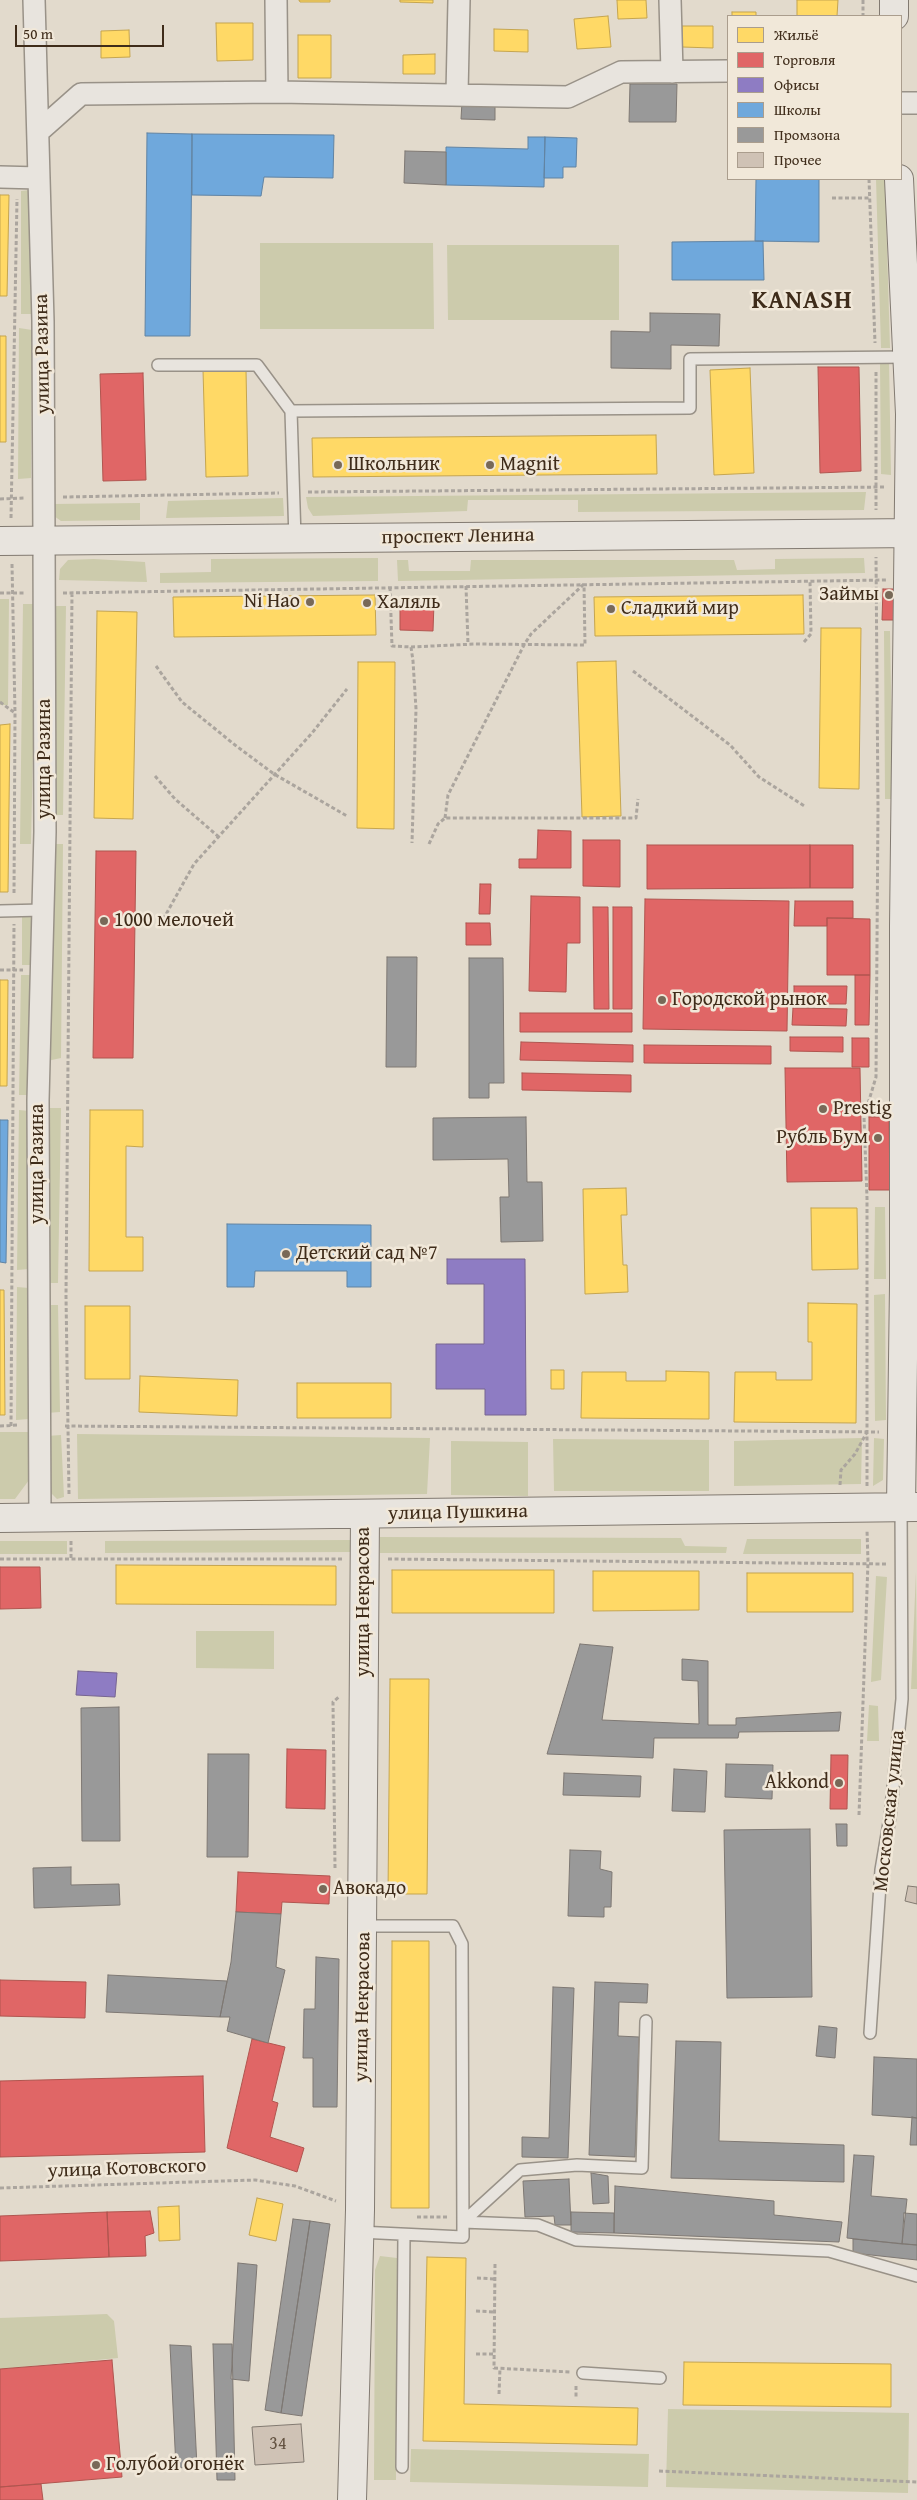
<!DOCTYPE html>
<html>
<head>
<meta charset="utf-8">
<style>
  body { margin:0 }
  #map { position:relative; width:917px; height:2500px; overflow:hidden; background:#e2dacc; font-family:"Gentium Book Plus",serif }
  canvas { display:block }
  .legend { position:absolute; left:727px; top:15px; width:175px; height:165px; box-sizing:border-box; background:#f1e8d9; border:1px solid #aa9d8d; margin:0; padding:6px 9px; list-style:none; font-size:15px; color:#3f2c1a }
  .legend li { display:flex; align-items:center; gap:10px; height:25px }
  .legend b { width:25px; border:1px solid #aa9d8d }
  .scale { position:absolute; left:15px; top:25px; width:149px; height:22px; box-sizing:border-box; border:2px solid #3f2c1a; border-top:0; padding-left:6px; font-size:15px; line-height:18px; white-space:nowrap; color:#3f2c1a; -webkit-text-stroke:4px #f1e8d9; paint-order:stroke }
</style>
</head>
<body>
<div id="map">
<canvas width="917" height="2500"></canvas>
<ul class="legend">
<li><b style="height:14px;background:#ffd966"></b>Жильё</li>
<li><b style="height:14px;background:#e06666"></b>Торговля</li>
<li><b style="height:14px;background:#8e7cc3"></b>Офисы</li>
<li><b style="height:14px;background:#6fa8dc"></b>Школы</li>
<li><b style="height:14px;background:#999"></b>Промзона</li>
<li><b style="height:14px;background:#cfc2b5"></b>Прочее</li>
</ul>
<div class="scale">50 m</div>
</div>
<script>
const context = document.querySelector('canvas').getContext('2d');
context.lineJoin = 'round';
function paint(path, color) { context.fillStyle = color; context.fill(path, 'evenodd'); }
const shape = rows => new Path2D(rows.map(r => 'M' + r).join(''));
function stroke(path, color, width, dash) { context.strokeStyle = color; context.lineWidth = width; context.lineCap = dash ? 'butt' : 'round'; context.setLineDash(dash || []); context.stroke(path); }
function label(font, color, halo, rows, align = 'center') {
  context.font = font + ' "Gentium Book Plus",serif'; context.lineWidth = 5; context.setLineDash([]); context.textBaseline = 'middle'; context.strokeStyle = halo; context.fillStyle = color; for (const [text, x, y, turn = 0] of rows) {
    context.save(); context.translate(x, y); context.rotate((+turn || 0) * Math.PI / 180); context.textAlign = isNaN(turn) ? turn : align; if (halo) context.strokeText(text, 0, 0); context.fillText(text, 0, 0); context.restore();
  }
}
paint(shape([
  [876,179,885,179,890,348,881,348],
  [30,190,31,314,21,314,21,191],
  [260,243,433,243,434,329,260,329],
  [447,245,619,245,619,320,448,320],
  [19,328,32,330,31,478,18,479],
  [880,362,889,362,891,475,881,474],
  [866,492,864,510,578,512,578,500,468,500,467,511,313,516,308,508,306,497],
  [283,498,284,516,166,518,168,501],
  [140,503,140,520,61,521,54,516,53,504],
  [378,558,378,581,160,583,160,573,211,572,211,559],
  [864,558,865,573,398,581,397,560,408,560,409,571,470,571,471,560,734,560,737,570,775,569,775,559],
  [94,559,145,562,147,582,59,580,60,569,68,560],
  [0,599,9,599,8,705,0,705],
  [23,604,36,604,31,844,20,844],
  [51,606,66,606,63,815,53,815],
  [884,631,890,631,893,799,885,799],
  [53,844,63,844,61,1058,47,1061],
  [22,917,34,917,34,965,22,965],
  [21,975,34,975,32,1095,19,1095],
  [49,1108,61,1108,58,1283,46,1283],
  [19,1110,29,1111,29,1269,17,1270],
  [875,1207,885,1207,886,1279,874,1279],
  [17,1287,29,1288,29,1419,16,1420],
  [885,1294,886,1420,875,1421,874,1295],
  [45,1305,58,1305,60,1412,46,1413],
  [0,1432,31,1432,32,1476,15,1499,0,1499],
  [77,1434,430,1438,427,1494,78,1499],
  [61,1435,64,1497,57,1499,48,1490,47,1436],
  [862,1438,861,1484,734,1486,734,1441],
  [874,1438,884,1439,883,1480,873,1486],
  [553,1439,709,1440,709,1491,554,1491],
  [451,1441,528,1442,528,1496,451,1495],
  [380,1537,681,1538,685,1546,727,1547,726,1553,380,1553],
  [747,1539,861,1539,861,1554,743,1554],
  [353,1540,353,1552,105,1553,105,1541],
  [0,1541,67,1541,67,1554,0,1554],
  [916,1572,917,1689,911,1689],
  [876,1576,887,1577,881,1680,871,1682],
  [196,1631,274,1631,274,1669,196,1668],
  [869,1705,878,1706,879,1741,867,1741],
  [380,2256,397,2258,396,2480,374,2480,375,2270],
  [107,2314,114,2321,118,2358,0,2369,0,2318],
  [668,2409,909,2413,908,2493,666,2487],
  [411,2449,649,2454,648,2487,410,2482]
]), '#cccbac');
const homes = shape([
  [299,0,330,0,330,2,300,2,299,0],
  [400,0,433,0,433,3,400,2,400,0],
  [617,0,646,0,647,18,618,19,617,0],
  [797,0,838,0,837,16,797,16,797,0],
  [732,12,756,12,756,16,732,16,732,12],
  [608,16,611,47,577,49,574,19,608,16],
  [216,23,253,23,253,60,217,61,216,23],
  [682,26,713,26,713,48,682,47,682,26],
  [494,29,528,30,528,52,494,51,494,29],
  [129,30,130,57,101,58,101,31,129,30],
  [298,35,331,35,331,78,298,78,298,35],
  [435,54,435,74,403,74,403,55,435,54],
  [0,195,9,195,7,296,0,296,0,195],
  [0,336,6,336,6,442,0,442,0,336],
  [750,368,754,473,714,475,710,370,750,368],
  [246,369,248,476,206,477,203,370,246,369],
  [656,435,657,474,313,477,312,438,656,435],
  [375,595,376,635,174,637,173,597,375,595],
  [803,595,804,634,595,636,594,597,803,595],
  [97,611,137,612,133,819,94,818,97,611],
  [821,628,861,628,859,789,819,788,821,628],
  [616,661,621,816,582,817,577,662,616,661],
  [358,662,395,662,394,829,357,828,358,662],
  [10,724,8,892,0,892,0,725,10,724],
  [0,980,8,980,7,1086,0,1086,0,980],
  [90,1110,143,1110,143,1147,126,1146,126,1237,143,1237,143,1271,89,1271,90,1110],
  [626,1188,627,1215,621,1215,623,1265,627,1265,628,1292,585,1294,583,1189,626,1188],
  [811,1208,857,1208,858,1269,812,1270,811,1208],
  [0,1290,4,1290,5,1415,0,1415,0,1290],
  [808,1303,857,1304,856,1423,734,1422,735,1372,776,1372,776,1380,812,1380,812,1342,808,1342,808,1303],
  [85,1306,130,1306,130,1379,85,1379,85,1306],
  [551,1370,564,1370,564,1389,551,1389,551,1370],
  [666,1371,709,1372,709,1419,581,1418,582,1372,626,1372,626,1381,666,1381,666,1371],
  [140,1376,238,1380,237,1416,139,1412,140,1376],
  [297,1383,391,1383,391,1418,297,1418,297,1383],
  [116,1565,336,1566,336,1605,116,1604,116,1565],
  [392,1570,554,1570,554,1613,392,1613,392,1570],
  [593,1571,699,1571,699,1610,593,1611,593,1571],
  [747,1573,853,1573,853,1612,747,1612,747,1573],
  [390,1679,429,1679,427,1894,388,1894,390,1679],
  [392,1941,429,1941,429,2208,391,2208,392,1941],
  [257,2198,283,2204,276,2241,249,2235,257,2198],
  [179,2206,180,2240,159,2241,158,2207,179,2206],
  [427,2257,466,2258,464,2404,638,2408,637,2445,423,2441,427,2257],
  [684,2362,891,2364,891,2407,683,2405,684,2362]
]);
paint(homes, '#ffd966');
stroke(homes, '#c5a54f', 1);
const shops = shape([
  [818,367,859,367,861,471,820,473,818,367],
  [143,373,146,480,103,481,100,374,143,373],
  [883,589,895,589,895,620,882,620,883,589],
  [400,602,434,603,433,631,400,630,400,602],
  [538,830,571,831,571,868,519,868,519,859,537,859,538,830],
  [583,840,620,840,620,887,583,886,583,840],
  [647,845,810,845,810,888,647,889,647,845],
  [810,845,853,845,853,888,810,888,810,845],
  [96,851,136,851,133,1058,93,1058,96,851],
  [480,884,491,884,490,914,479,914,480,884],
  [531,896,580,897,580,943,567,943,566,992,529,991,531,896],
  [645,899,789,901,787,1031,643,1029,645,899],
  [795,901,853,901,853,918,827,918,827,926,794,926,795,901],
  [593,907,608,907,609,1009,594,1009,593,907],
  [613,907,632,907,632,1009,613,1009,613,907],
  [827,918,870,919,870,975,827,975,827,918],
  [466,923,490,923,491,945,466,945,466,923],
  [855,975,870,975,869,1025,855,1025,855,975],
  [794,986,847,986,846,1004,794,1004,794,986],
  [793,1008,847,1009,846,1026,792,1025,793,1008],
  [520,1013,632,1013,632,1032,520,1032,520,1013],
  [790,1037,843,1037,843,1052,790,1051,790,1037],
  [852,1038,869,1038,869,1067,852,1067,852,1038],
  [521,1042,633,1045,633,1062,520,1060,521,1042],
  [644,1045,771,1046,771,1064,644,1063,644,1045],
  [785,1068,860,1068,862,1181,787,1182,785,1068],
  [522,1073,631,1075,631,1092,522,1090,522,1073],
  [869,1117,889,1117,890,1190,869,1190,869,1117],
  [0,1567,40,1567,41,1608,0,1609,0,1567],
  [287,1749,326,1750,325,1809,286,1808,287,1749],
  [831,1755,848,1755,847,1809,830,1809,831,1755],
  [238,1872,330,1876,329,1904,282,1902,281,1914,236,1912,238,1872],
  [0,1980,86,1982,85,2018,0,2016,0,1980],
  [252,2039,285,2047,272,2101,278,2103,270,2137,304,2148,297,2172,227,2148,252,2039],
  [203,2076,205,2152,0,2157,0,2081,203,2076],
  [150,2211,154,2233,145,2236,146,2256,109,2257,107,2212,150,2211],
  [107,2212,109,2257,0,2261,0,2216,107,2212],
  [112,2360,122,2477,0,2487,0,2369,112,2360],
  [41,2484,43,2500,0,2500,0,2487,41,2484]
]);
paint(shops, '#e06666');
stroke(shops, '#b0554f', 1);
const offices = shape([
  [447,1259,525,1259,526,1415,485,1415,485,1389,436,1389,436,1344,484,1344,484,1284,447,1284,447,1259],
  [78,1671,117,1673,115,1697,76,1695,78,1671]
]);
paint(offices, '#8e7cc3');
stroke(offices, '#766490', 1);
const schools = shape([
  [147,133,192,134,190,336,145,336,147,133],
  [192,134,334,135,333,178,264,177,261,196,192,195,192,134],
  [528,137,545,137,544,187,446,185,446,147,528,149,528,137],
  [545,137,577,138,576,167,563,167,563,178,544,178,545,137],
  [756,179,819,179,819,242,755,241,756,179],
  [763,241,764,280,672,280,672,242,763,241],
  [0,1120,8,1120,6,1263,0,1262,0,1120],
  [227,1224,371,1225,371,1287,347,1287,347,1271,255,1271,254,1287,227,1287,227,1224]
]);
paint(schools, '#6fa8dc');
stroke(schools, '#6183a2', 1);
const industry = shape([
  [630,84,677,84,676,122,629,122,630,84],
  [462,102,495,104,495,120,461,119,462,102],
  [405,151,446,152,446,185,404,183,405,151],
  [650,313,720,314,719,346,671,345,671,369,611,368,611,331,650,332,650,313],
  [387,957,417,957,416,1067,386,1067,387,957],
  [469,958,503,958,504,1083,489,1083,489,1098,469,1098,469,958],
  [526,1117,527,1182,542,1182,543,1241,501,1242,500,1197,509,1197,508,1159,433,1160,433,1118,526,1117],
  [580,1644,613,1647,602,1720,699,1724,698,1681,682,1680,682,1659,708,1661,708,1725,736,1725,736,1718,841,1712,839,1731,739,1732,738,1738,654,1738,653,1758,547,1754,580,1644],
  [119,1707,120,1841,82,1841,81,1708,119,1707],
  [208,1754,249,1754,248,1857,207,1857,208,1754],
  [726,1764,773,1765,772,1799,725,1797,726,1764],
  [674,1769,707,1771,705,1812,672,1811,674,1769],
  [564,1773,641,1776,640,1797,563,1795,564,1773],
  [836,1824,847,1824,847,1846,837,1846,836,1824],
  [810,1829,812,1997,727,1998,724,1830,810,1829],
  [570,1850,601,1851,600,1869,612,1872,611,1907,604,1907,604,1917,568,1916,570,1850],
  [71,1867,71,1885,119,1884,120,1905,34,1908,33,1868,71,1867],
  [236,1912,281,1914,276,1967,285,1970,268,2043,227,2031,230,2017,220,2017,231,1962,236,1912],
  [316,1957,339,1959,337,2107,313,2107,313,2058,303,2058,304,2009,315,2009,316,1957],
  [108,1975,227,1981,220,2017,106,2012,108,1975],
  [595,1982,648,1984,647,2003,619,2002,618,2036,639,2037,635,2157,589,2155,595,1982],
  [553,1987,574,1988,568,2158,522,2157,522,2137,549,2138,553,1987],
  [819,2026,837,2028,835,2058,816,2056,819,2026],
  [676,2041,721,2042,719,2141,844,2145,844,2182,671,2178,676,2041],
  [874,2057,917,2059,917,2118,872,2115,874,2057],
  [912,2117,917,2118,917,2145,910,2145,912,2117],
  [854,2155,874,2156,871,2196,907,2199,902,2244,847,2238,854,2155],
  [591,2173,608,2176,609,2203,593,2204,591,2173],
  [569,2179,571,2225,555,2225,554,2216,525,2217,523,2181,569,2179],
  [615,2186,774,2201,774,2215,842,2222,839,2242,614,2233,615,2186],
  [571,2212,614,2213,614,2233,571,2232,571,2212],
  [904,2213,917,2214,917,2245,902,2244,904,2213],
  [293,2219,310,2221,281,2413,265,2410,293,2219],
  [310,2221,330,2224,302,2416,281,2413,310,2221],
  [853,2239,917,2245,917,2260,853,2253,853,2239],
  [238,2263,257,2265,249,2381,231,2379,238,2263],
  [213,2344,232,2344,235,2480,217,2480,213,2344],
  [170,2345,191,2346,197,2467,176,2468,170,2345]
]);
paint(industry, '#999');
stroke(industry, '#7e7873', 1);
const building = shape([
  [908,1886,917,1887,917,1904,905,1901,908,1886],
  [301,2424,304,2462,255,2465,252,2427,301,2424]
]);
paint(building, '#cfc2b5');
stroke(building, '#827a71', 1);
const lane = shape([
  [158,365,257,365,291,411],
  [295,539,291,411,690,408,690,359,908,357],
  [0,911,43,910],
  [870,2033,881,1870,890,1817,902,1699,901,1507],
  [463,2222,538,2225,576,2240,829,2251,917,2276],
  [463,2222,520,2170,577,2165,642,2168,646,2021],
  [359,2232,463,2237,462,1944,453,1926,364,1926],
  [583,2373,660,2378],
  [402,2467,404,2235]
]);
const street = shape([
  [34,0,43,321,44,541,45,832,38,1100,40,1518],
  [276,0,277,92],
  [670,0,672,72],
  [457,94,459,0],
  [901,103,917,103],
  [38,132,81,94,277,92,568,97,621,72,728,71],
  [0,177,39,178]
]);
const secondary = shape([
  [894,0,894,16],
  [899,179,910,414,904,926,904,1285,901,1507],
  [0,541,917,533],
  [0,1518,917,1507],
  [352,2500,360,2210,365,1514]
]);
stroke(lane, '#999288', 14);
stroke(street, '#999288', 24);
stroke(secondary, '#827a71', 30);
stroke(shape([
  [863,0,863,16],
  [869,179,875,343],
  [832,198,870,198],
  [876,372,876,510],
  [308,492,886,487],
  [63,497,279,493],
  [0,499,24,498],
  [11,518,17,199],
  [12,564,15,713,14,895],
  [466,586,468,644],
  [390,587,392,646,411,647,413,661,416,709,412,843],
  [0,593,24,593],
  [63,593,886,580],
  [804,642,811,634,810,581],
  [411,647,475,644,585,645,584,584],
  [156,666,182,702,235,745,274,774,347,816],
  [633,671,730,745,759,777,806,807],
  [0,702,15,713],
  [155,776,175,799,220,838],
  [445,818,448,795,524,645,531,634,584,584],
  [429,844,438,824,445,818,636,818,638,799],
  [160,925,194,864,312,733,347,689],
  [0,970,23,970],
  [0,1426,19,1425],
  [11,1426,14,924],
  [65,1426,879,1432],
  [840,1485,841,1470,855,1454,867,1432],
  [867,1486,867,1198,864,1117,876,1077,878,808,876,557],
  [69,1494,66,1296,72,593],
  [71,1541,71,1559],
  [0,1559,342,1559],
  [388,1559,886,1564],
  [859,1815,868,1562,867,1530],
  [335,1868,333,1702,340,1696],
  [0,2188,255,2180,295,2186,336,2201],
  [417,2217,449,2217],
  [495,2264,494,2368,570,2372],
  [477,2278,495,2279],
  [476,2311,495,2312],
  [476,2354,494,2354],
  [576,2386,576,2397],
  [499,2394,500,2368],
  [659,2471,917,2482]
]), '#aba59e', 3, [4, 2.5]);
stroke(lane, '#e8e4de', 11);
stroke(street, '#e8e4de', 21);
stroke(secondary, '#e8e4de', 28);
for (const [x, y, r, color] of [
  [338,465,5,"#786958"],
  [490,465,5,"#786958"],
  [889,595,5,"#786958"],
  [310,602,5,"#786958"],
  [367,603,5,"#786958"],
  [611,609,5,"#786958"],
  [104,921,5,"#786958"],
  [662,1000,5,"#786958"],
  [823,1109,5,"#786958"],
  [878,1138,5,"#786958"],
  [286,1254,5,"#786958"],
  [839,1783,5,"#786958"],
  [323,1889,5,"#786958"],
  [96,2465,5,"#786958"]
]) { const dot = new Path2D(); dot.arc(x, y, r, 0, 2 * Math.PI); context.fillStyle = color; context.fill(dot); stroke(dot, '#f1e8d9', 2); }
label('18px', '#645342', null, [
  ["34",278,2444]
]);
label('20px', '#3f2c1a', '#f1e8d9', [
  ["улица Разина",43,354,-91],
  ["проспект Ленина",458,537,-1],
  ["улица Разина",45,759,-90],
  ["улица Разина",38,1164,-90],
  ["улица Пушкина",458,1513,-1],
  ["улица Некрасова",364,1602,-90],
  ["Московская улица",890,1811,-84],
  ["улица Некрасова",363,2007,-89],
  ["улица Котовского",127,2169,-2]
]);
label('20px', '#3f2c1a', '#f1e8d9', [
  ["Школьник",348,465],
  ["Magnit",500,465],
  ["Займы",879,595,"right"],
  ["Ni Hao",300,602,"right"],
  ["Халяль",377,603],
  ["Сладкий мир",621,609],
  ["1000 мелочей",114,921],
  ["Городской рынок",672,1000],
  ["Prestig",833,1109],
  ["Рубль Бум",868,1138,"right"],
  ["Детский сад №7",296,1254],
  ["Akkond",829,1783,"right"],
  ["Авокадо",333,1889],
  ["Голубой огонёк",106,2465]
], 'left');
context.letterSpacing = '1px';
label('bold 25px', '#3f2c1a', '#f1e8d9', [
  ["KANASH",802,302]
]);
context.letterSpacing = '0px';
</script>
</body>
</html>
